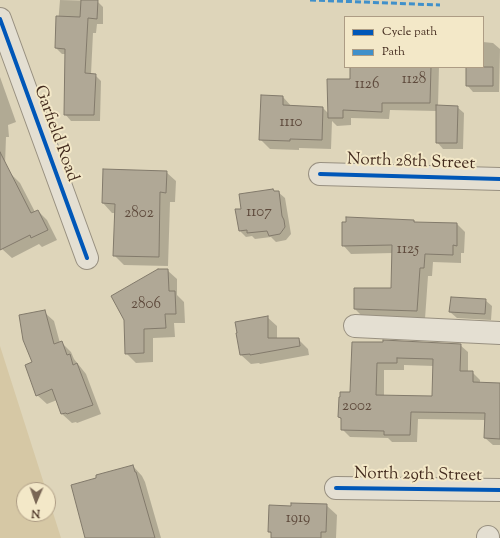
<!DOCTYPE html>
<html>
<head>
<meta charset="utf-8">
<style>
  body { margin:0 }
  #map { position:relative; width:500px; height:538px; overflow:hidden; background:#ded5ba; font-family:"Sorts Mill Goudy",serif }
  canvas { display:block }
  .legend { position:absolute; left:344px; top:16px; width:140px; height:52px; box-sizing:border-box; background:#f3e8c8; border:1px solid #ad9c84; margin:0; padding:5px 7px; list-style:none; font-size:12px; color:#432b1e }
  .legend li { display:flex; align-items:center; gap:8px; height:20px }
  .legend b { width:20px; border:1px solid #ad9c84 }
  .north { position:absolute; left:16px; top:482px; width:40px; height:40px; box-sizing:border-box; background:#f3e8c8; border:1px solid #ad9c84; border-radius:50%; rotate:182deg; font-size:11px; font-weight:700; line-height:16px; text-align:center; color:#432b1e }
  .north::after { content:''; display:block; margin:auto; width:14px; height:18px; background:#796655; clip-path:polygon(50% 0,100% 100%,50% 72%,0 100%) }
</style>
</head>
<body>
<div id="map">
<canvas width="500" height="538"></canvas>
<ul class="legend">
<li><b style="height:5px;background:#0057b8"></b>Cycle path</li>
<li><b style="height:5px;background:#4090ca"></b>Path</li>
</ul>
<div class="north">N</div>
</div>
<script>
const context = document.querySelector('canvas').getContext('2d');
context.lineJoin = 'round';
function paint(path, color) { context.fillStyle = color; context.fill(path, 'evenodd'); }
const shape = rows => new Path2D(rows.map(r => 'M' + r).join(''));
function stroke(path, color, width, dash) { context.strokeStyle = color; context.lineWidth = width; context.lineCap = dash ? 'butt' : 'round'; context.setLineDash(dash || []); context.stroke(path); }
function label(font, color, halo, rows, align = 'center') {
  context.font = font + ' "Sorts Mill Goudy",serif'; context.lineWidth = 4; context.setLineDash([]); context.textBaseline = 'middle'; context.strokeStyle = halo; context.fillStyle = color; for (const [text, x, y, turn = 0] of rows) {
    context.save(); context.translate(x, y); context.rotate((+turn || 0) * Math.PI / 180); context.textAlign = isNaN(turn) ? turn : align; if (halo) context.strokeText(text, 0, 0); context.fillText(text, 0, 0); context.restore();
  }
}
paint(shape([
  [0,346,46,490,24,490,24,514,48,514,48,497,61,538,0,538]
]), '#d6c8a5');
paint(shape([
  [60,0,97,1,103,7,103,24,97,24,96,33,93,33,91,74,95,75,101,81,100,121,71,121,65,114,66,54,62,54,56,48],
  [483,42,493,43,500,49,499,92,473,92,467,85,467,67,483,67],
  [351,67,439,67,438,106,457,107,464,113,463,149,443,149,437,142,437,111,390,110,389,119,351,118,351,125,337,126,332,121,331,149,299,148,299,150,270,149,260,139,283,97,292,107,323,108,329,114,351,80],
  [0,77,16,122,8,125,9,137,6,137,5,165,0,165],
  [166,172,176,181,175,202,170,202,168,266,124,265,114,255,115,213,112,213,103,203],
  [10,173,20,183,35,212,38,211,47,220,57,240,42,247,39,244,12,258,2,249,0,244,0,179],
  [275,192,278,192,285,198,291,234,286,240,276,242,271,237,255,239,252,236,246,237,240,231,242,210],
  [414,221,416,223,457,224,465,232,464,253,461,253,461,263,433,262,432,276,428,276,425,319,363,317,355,309,392,289,393,253,351,254,343,245],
  [167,270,177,279,177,295,184,302,185,323,174,323,175,337,153,338,153,362,136,363,126,353],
  [485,300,492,306,491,320,457,318,450,312],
  [44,312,54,321,60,343,62,343,71,352,74,359,86,374,101,414,77,423,76,422,72,423,62,414,57,400,47,404,37,395,33,363],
  [267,317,277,326,277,339,298,339,308,349,309,355,260,364,259,363,251,364,241,355],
  [353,343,460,345,468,352,468,372,472,372,480,380,480,383,500,384,500,445,493,445,485,438,485,420,418,419,417,442,392,442,388,438,350,437,342,429,342,420,339,417,351,394],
  [404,365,434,366,433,397,384,396,384,370,404,370],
  [133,466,142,476,145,482,161,538,86,538,98,479],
  [326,505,337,515,336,538,272,538,272,534,269,532,292,507]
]), '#0003');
const building = shape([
  [81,0,98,0,97,19,88,18,85,73,96,74,94,115,64,115,65,49,55,48,56,16,80,17,81,0],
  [350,67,431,67,430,103,382,103,382,112,343,110,343,118,328,118,327,79,350,79,350,67],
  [466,67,493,67,493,86,466,86,466,67],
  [261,95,283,96,283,105,323,107,322,140,290,139,290,141,259,140,261,95],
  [436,105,458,106,457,143,436,143,436,105],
  [0,152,31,213,38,210,48,230,31,238,30,235,0,250,0,152],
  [103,169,167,171,166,193,160,192,159,257,113,256,115,204,102,203,103,169],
  [273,189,274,191,279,191,282,216,284,220,285,227,280,234,269,236,267,231,247,233,247,230,239,231,235,209,241,209,239,194,273,189],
  [346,217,414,220,414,222,457,223,457,246,453,245,453,255,425,254,424,268,420,268,417,311,354,309,354,288,391,288,392,245,342,246,342,222,346,222,346,217],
  [158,269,168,269,169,291,175,291,176,314,165,314,166,328,144,329,144,353,125,354,124,320,111,296,158,269],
  [451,297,486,299,485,314,449,312,451,297],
  [45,310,54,344,62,341,67,355,70,354,73,365,77,363,93,405,67,414,66,413,61,414,52,389,36,396,25,365,32,362,23,340,19,315,45,310],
  [268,316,268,338,299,338,300,346,250,355,250,354,240,355,236,333,237,333,235,322,268,316],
  [383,340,461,344,460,371,473,371,473,382,500,383,500,439,484,438,485,413,411,412,410,435,384,435,384,431,341,430,341,418,338,417,339,397,340,397,340,392,350,392,352,342,383,342,383,340],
  [397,358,433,359,432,396,376,395,377,363,397,363,397,358],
  [133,465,135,472,136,472,155,538,85,538,71,485,96,478,96,475,133,465],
  [291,503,327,504,326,532,321,532,321,538,271,538,271,532,268,532,269,505,291,506,291,503]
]);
paint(building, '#b0a896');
stroke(building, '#827a6b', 1);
const minor = shape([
  [0,19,87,258],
  [320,174,500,179],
  [355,326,500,333],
  [336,488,500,490],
  [488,538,488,537]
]);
stroke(minor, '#989080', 24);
stroke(minor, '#e4dfd2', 22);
stroke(shape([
  [310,0,440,5]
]), '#4090ca', 3, [6, 3]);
stroke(shape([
  [0,19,87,258],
  [320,174,500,179],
  [336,488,500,490]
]), '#0057b8', 4);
label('15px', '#5e4a3c', null, [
  ["1128",414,80],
  ["1126",367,85],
  ["1110",291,123],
  ["1107",259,213],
  ["2802",139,214],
  ["1125",408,250],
  ["2806",146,305],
  ["2002",357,407],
  ["1919",298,519]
]);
label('17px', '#432b1e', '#f3e8c8', [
  ["Garfield Road",55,134,70],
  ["North 28th Street",411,163,2],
  ["North 29th Street",418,476,1]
]);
</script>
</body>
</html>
